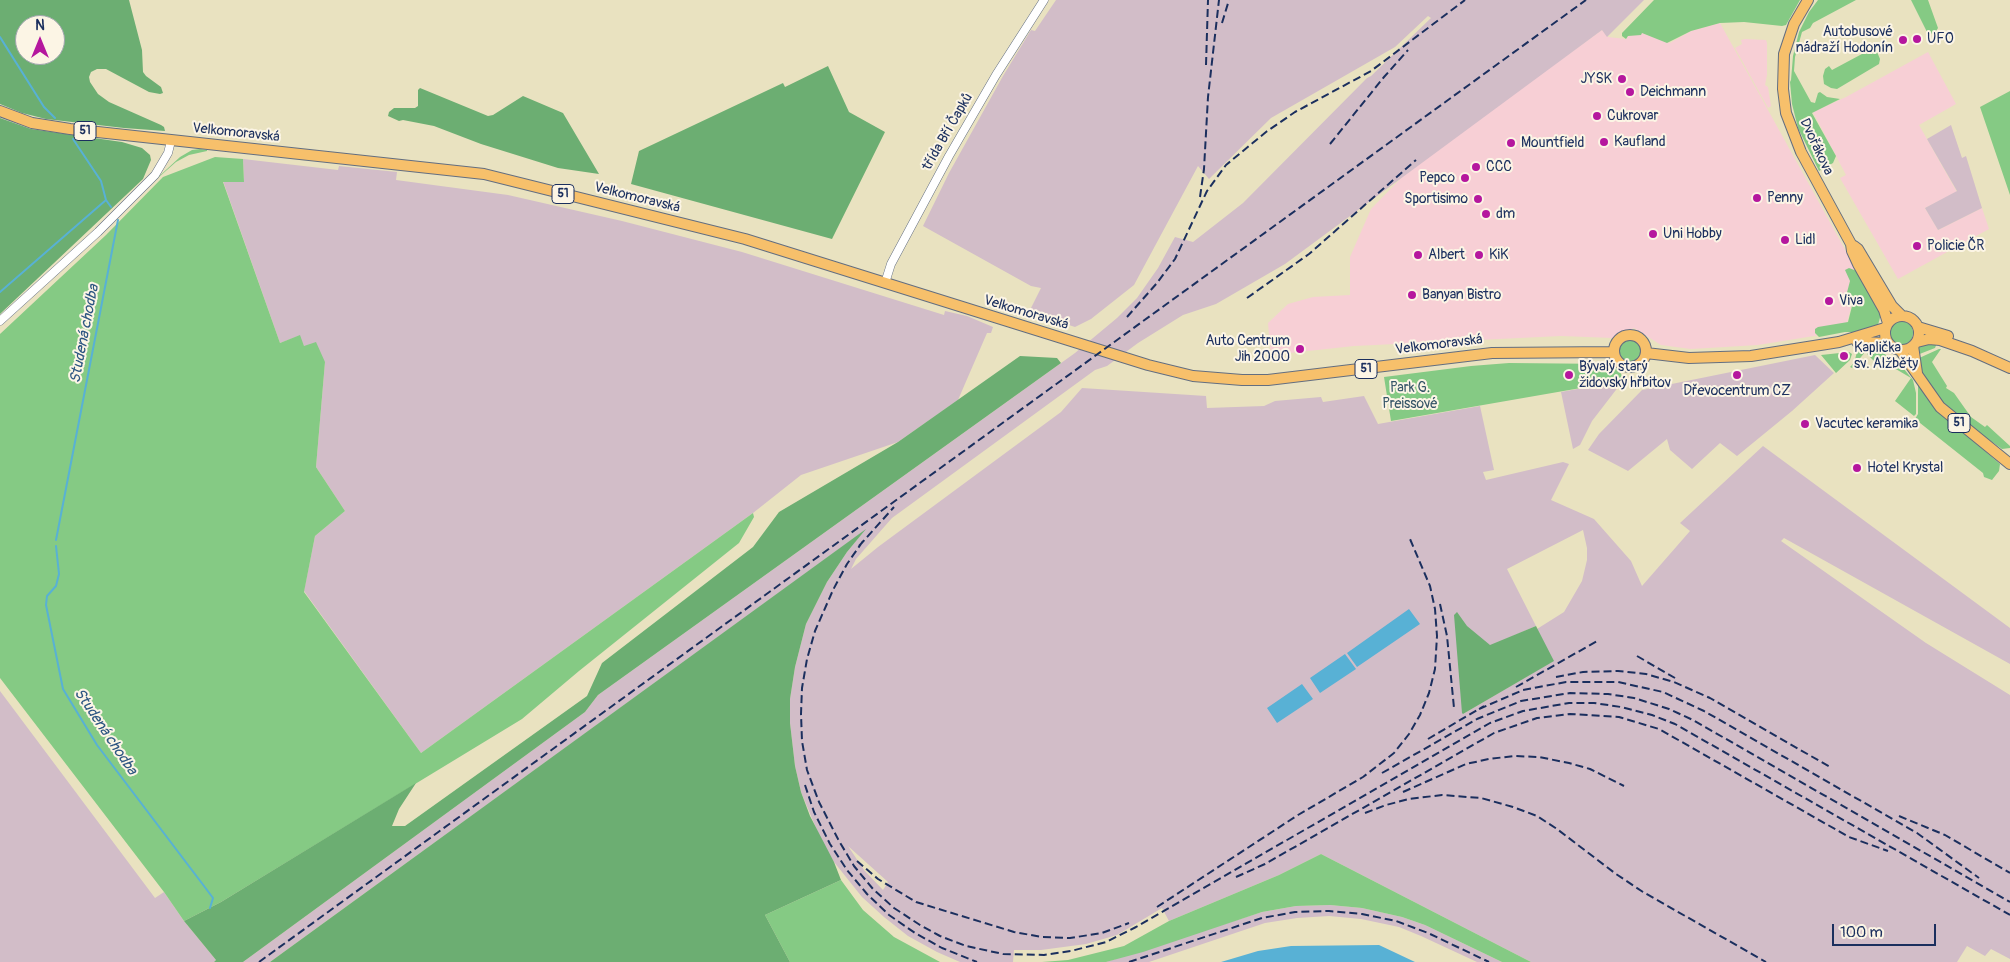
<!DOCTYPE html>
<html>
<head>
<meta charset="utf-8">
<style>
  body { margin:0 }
  #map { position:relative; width:2010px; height:962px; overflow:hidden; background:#e9e2c0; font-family:Pangolin,sans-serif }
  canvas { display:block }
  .north { position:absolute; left:15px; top:15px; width:50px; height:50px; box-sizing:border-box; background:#fcf5e5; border:1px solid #a2a6af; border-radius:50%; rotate:0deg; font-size:14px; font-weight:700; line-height:20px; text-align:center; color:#1b2f5e }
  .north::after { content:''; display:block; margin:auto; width:18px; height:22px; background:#b5179e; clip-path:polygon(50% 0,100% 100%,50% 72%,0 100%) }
  .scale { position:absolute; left:1832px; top:924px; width:104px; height:22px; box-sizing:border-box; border:2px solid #1b2f5e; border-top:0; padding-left:6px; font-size:15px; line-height:18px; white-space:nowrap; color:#1b2f5e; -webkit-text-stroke:4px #fcf5e5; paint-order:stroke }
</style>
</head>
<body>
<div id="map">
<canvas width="2010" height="962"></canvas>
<div class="north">N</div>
<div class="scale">100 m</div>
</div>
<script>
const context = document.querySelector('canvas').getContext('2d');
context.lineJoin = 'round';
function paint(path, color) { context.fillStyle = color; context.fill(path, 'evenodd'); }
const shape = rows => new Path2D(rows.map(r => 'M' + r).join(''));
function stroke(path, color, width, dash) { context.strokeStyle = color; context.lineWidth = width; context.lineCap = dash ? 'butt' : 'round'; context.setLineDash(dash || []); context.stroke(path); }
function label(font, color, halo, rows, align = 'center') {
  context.font = font + ' Pangolin,sans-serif'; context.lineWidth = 4; context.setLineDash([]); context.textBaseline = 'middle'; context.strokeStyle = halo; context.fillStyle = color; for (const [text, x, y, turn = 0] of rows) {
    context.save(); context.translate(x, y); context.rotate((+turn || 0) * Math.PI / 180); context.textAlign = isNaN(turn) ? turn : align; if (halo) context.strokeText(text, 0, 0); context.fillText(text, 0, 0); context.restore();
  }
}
paint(shape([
  [1720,23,1859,275,1845,331,1758,345,1691,349,1661,345,1634,328,1613,338,1561,336,1354,346,1271,355,1268,323,1288,304,1313,297,1350,295,1350,257,1371,209,1413,166,1602,30,1608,37,1626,39,1628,36,1642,33,1670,43,1691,31],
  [1745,39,1766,40,1767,43,1767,75,1765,85,1768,87,1771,106,1768,108,1735,48,1742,44,1741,40],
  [1928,52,1956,104,1919,125,1957,192,1925,208,1938,230,1982,208,1989,229,1898,279,1840,178,1846,175,1813,112,1846,97]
]), '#f7cfd5');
paint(shape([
  [1056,0,1644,0,1607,37,1602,30,1285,264,1216,304,1183,315,1138,343,1107,366,1095,370,892,518,856,559,851,569,878,547,1061,412,1082,388,1206,396,1207,408,1264,406,1275,401,1321,397,1323,402,1364,396,1378,424,1480,406,1494,470,1483,472,1486,480,1563,462,1569,464,1551,500,1594,519,1631,561,1642,586,1690,531,1680,523,1763,446,2010,628,2010,664,1784,538,1781,541,1926,643,2010,695,2010,959,1991,949,1985,956,1967,946,1957,962,1531,962,1321,854,1279,875,1169,921,1162,908,1117,935,1086,944,1041,950,1014,950,1013,962,960,962,937,952,908,936,884,917,862,897,834,862,821,840,801,792,795,766,790,723,790,699,795,667,806,624,827,582,847,552,864,531,270,962,243,962,585,712,598,695,1075,353,1117,318,1137,298,1158,268,1175,237,1193,242,1243,203,1367,78,1371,76,1431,18,1428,16,1395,47,1271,118,1209,179,1198,166,1134,285,1091,319,1075,327,1029,312,1041,288,1031,286,923,226,949,173,1003,76,1031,30,1035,31],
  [1583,530,1587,548,1587,560,1582,581,1564,612,1537,629,1553,661,1463,714,1490,646,1536,626,1507,569],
  [848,846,888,882,883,890,864,870],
  [1951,125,1962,158,1966,156,1982,208,1938,230,1925,208,1957,191,1927,139],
  [243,159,338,170,339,166,397,172,396,180,508,195,622,221,742,252,944,315,945,311,967,316,993,327,991,333,987,333,958,400,898,442,801,475,753,513,421,753,304,591,315,536,345,511,316,467,325,362,304,346,299,336,280,343,223,181,244,182],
  [1815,355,1834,373,1792,411,1737,456,1720,443,1692,469,1670,450,1667,439,1628,471,1588,450,1599,434,1642,390],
  [1621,381,1619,386,1592,421,1580,445,1573,449,1561,392],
  [0,691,155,898,164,892,184,921,216,960,214,962,0,962],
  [1330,905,1362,908,1402,917,1425,925,1502,962,1477,962,1421,936,1399,927,1361,919,1329,916,1297,918,1265,923,1149,962,1106,962,1262,912,1296,906]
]), '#d2bdc8');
paint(shape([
  [1654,0,1800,0,1786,25,1782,26,1744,22,1720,23,1691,31,1667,43,1642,33,1641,35,1628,36,1626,39,1622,36,1622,33],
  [1818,0,1856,0,1813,23,1810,28,1802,32,1795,57,1794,71,1811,102,1815,103,1818,93,1820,92,1827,97,1840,99,1812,113,1836,156,1833,163,1819,171,1798,128,1792,104,1790,82,1791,80,1793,56,1799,32,1809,12],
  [1911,0,1928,0,1938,28,1935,33,1928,34],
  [1875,47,1880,59,1879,64,1837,89,1831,88,1824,84,1823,76,1825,69,1829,66,1832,70],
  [2010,91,2010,195,1980,107],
  [200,149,207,150,207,151,189,155,176,162,141,193,180,157,192,150],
  [215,157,243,159,244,182,223,182,280,343,300,335,304,346,316,342,325,362,316,467,345,511,315,536,304,592,421,753,753,513,754,517,739,543,579,671,522,719,221,902,184,921,164,892,0,678,0,334,106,235,163,177],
  [1849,268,1857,271,1881,314,1878,325,1863,332,1845,332,1819,337,1815,333,1815,329,1818,327,1848,322,1853,302,1845,300,1850,281,1845,270],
  '1889 333a12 12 0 1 1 24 0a12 12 0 1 1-24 0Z',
  '1618 351a12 12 0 1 1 24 0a12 12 0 1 1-24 0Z',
  [1937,343,1935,348,1917,355,1920,345],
  [1870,346,1852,368,1850,367,1854,363,1857,352,1860,349],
  [1873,347,1899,363,1913,380,1916,393,1916,414,1914,416,1895,401,1911,378,1879,359,1876,363,1867,354],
  [1939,349,1941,349,1932,362,1947,386,1946,388,1954,393,1971,417,1985,427,1987,425,2010,446,2010,448,2002,449,1949,411,1924,378,1917,359],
  [1849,352,1852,354,1850,360,1836,373,1821,355],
  [1509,363,1612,364,1619,370,1623,378,1621,381,1391,421,1384,377,1471,366],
  [1918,384,1936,409,2000,464,1999,471,1992,480,1984,477,1983,473,1915,419,1918,414],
  [1321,854,1531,962,1502,962,1425,925,1402,917,1362,908,1330,905,1296,906,1262,912,1143,952,1106,962,1042,962,1068,960,1124,946,1169,921,1279,875],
  [841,880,863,910,894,937,940,962,790,962,765,915]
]), '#85ca84');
paint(shape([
  [0,0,129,0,142,50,143,72,146,76,161,87,163,93,160,94,149,92,106,69,97,69,91,72,89,77,90,82,98,94,109,102,161,125,164,127,165,131,124,128,46,119,22,113,0,104],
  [25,25,55,25,55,55,25,55],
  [828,66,849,112,885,132,832,239,631,184,639,151,783,83,785,87],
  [420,88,488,116,493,115,523,96,563,113,599,174,558,168,481,144,434,126,403,120,399,121,388,116,389,112,394,108,415,108,418,106,418,90],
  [0,118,31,129,122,142,142,148,150,155,151,160,143,179,0,314],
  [1020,356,1057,358,1061,363,598,695,585,712,243,962,214,962,216,960,184,921,221,902,416,783,399,809,392,826,405,826,587,696,602,663,753,547,779,512,898,442],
  [866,529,847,552,827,582,806,624,795,667,790,699,790,723,795,766,801,792,810,816,834,862,841,880,765,915,790,962,270,962],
  [1457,612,1467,626,1490,645,1536,626,1554,661,1463,714,1462,713,1454,615]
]), '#6cae72');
paint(shape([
  [1409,609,1420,624,1357,667,1347,653],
  [1345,654,1356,669,1320,693,1310,678],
  [1302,684,1313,699,1277,723,1267,708],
  [1379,945,1415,962,1221,962,1258,951,1291,946]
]), '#58b1d5');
stroke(shape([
  [0,37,44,107,55,118],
  [73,139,101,181,106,200,111,207],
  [0,292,106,200],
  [56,540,118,220],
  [56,546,59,574,56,586,47,596,46,605,63,689,97,745,204,886,213,898,210,908]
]), '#58b1d5', 2);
const minor = shape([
  [885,283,891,264,949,156,996,75,1044,0],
  [0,321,98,232,155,175,168,153,171,141]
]);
const major = shape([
  [1808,0,1794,24,1784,54,1783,89,1786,113,1801,152,1851,244,1852,251,1858,264,1884,310,1888,323],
  [0,111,32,123,70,129,484,174,745,239,1148,365,1193,376,1242,380,1268,380,1492,353,1613,352],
  [1854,246,1858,249,1892,306,1902,316],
  '1885 333a17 17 0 1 1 34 0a17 17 0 1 1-34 0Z',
  [1918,327,1948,336],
  '1614 351a16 16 0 1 1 32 0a16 16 0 1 1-32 0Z',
  [1857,342,1887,343],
  [1917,342,1929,339,1940,340,1972,351,2010,368],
  [1913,346,1917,373],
  [1900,350,1940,407,2010,464],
  [1646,353,1689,358,1751,356,1839,342,1885,328]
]);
stroke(minor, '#636e80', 9);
stroke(major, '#636e80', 12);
stroke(minor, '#fff', 8);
stroke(major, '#f7c06b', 10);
stroke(shape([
  [1222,23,1229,0],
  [1206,65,1208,0],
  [1330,144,1384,77,1408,50],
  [1200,197,1204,169,1208,97,1219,0],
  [1247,298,1309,254,1416,160],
  [1127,317,1157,283,1175,259,1207,191,1226,165,1266,132,1295,112,1371,71,1465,0],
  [863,541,847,564,833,590,815,631,807,659,802,688,801,714,802,741,807,770,819,802,839,841,854,866,873,889,894,908,920,925,940,936,966,946,1003,954,1044,955,1071,951,1106,942,1136,927,1490,723,1523,711,1569,703,1594,703,1621,707,1652,715,1675,724,2010,915],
  [859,546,894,507],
  [1440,604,1447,636,1454,708],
  [1637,656,1675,678],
  [1556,677,1583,672,1618,671,1646,674,1674,682,1710,698,1830,767],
  [1516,687,1599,640],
  [1479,709,1523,690,1566,682,1618,682,1663,692,1704,711,1917,833,1979,878],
  [1428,739,1484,706],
  [1382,773,1477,719,1521,701,1570,693,1608,694,1634,698,1669,709,1693,720,2010,902],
  [805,785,814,812,830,844,847,870,867,894,889,915,915,933,942,948,977,962],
  [1403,792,1466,764,1489,759,1514,756,1539,757,1569,763,1590,769,1624,786],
  [1365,813,1386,805,1409,799,1442,795,1481,798,1513,807,1537,816,1557,829,1616,874,1643,892,1766,962],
  [1899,816,1945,835,2010,873],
  [857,861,878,879,916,902,1014,932,1042,937,1070,938,1102,933,1129,923],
  [1236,877,1265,864,1494,733,1537,718,1570,714,1619,717,1659,729,1849,837,1888,851],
  [1157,907,1298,815,1363,777,1394,753,1409,734,1420,715,1429,693,1435,669,1437,636,1435,609,1430,586,1410,539],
  [259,962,1586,0],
  [1129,962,1262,918,1295,912,1329,911,1362,914,1396,921,1428,933,1489,962]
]), '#1b2f5e', 2, [8, 4]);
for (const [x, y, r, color] of [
  [1917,39,5,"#b5179e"],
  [1903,40,5,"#b5179e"],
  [1622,79,5,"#b5179e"],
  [1630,92,5,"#b5179e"],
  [1597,116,5,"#b5179e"],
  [1604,142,5,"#b5179e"],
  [1511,143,5,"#b5179e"],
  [1476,167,5,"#b5179e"],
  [1465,178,5,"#b5179e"],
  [1757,198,5,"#b5179e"],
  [1478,199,5,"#b5179e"],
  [1486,214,5,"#b5179e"],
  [1653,234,5,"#b5179e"],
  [1785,240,5,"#b5179e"],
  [1917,246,5,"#b5179e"],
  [1418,255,5,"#b5179e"],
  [1479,255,5,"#b5179e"],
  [1412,295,5,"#b5179e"],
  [1829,301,5,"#b5179e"],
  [1300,349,5,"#b5179e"],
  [1844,356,5,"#b5179e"],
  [1569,375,5,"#b5179e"],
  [1737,375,5,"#b5179e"],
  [1805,424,5,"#b5179e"],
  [1857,468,5,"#b5179e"]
]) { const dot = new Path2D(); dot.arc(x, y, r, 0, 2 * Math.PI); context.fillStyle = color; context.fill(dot); stroke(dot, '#fcf5e5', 2); }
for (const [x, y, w] of [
  [85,131,22],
  [563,194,22],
  [1366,369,22],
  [1959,423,22]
]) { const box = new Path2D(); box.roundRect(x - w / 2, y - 9.5, w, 19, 4); context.fillStyle = '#fcf5e5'; context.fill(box); stroke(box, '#1b2f5e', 1); }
label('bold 12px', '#1b2f5e', null, [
  ["51",85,131],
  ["51",563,194],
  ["51",1366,369],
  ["51",1959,423]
]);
label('14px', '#1b2f5e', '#fcf5e5', [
  ["Autobusové",1893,32,"right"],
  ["nádraží Hodonín",1893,48,"right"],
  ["UFO",1927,39],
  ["JYSK",1612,79,"right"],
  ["Deichmann",1640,92],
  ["Cukrovar",1607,116],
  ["Kaufland",1614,142],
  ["Mountfield",1521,143],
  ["CCC",1486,167],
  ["Pepco",1455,178,"right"],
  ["Penny",1767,198],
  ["Sportisimo",1468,199,"right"],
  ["dm",1496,214],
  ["Uni Hobby",1663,234],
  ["Lidl",1795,240],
  ["Policie ČR",1927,246],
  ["Albert",1428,255],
  ["KiK",1489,255],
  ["Banyan Bistro",1422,295],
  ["Viva",1839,301],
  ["Auto Centrum",1290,341,"right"],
  ["Jih 2000",1290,357,"right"],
  ["Kaplička",1854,348],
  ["sv. Alžběty",1854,364],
  ["Bývalý starý",1579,367],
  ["židovský hřbitov",1579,383],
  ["Dřevocentrum CZ",1737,391,"center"],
  ["Vacutec keramika",1815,424],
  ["Hotel Krystal",1867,468]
], 'left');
label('14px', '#1b2f5e', '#fcf5e5', [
  ["třída Bří Čapků",948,132,-60],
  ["Velkomoravská",236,133,6],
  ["Dvořákova",1816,147,65],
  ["Velkomoravská",637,198,14],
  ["Velkomoravská",1026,313,17],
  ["Velkomoravská",1439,345,-7]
]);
label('14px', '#365668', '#fcf5e5', [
  ["Park G.",1410,388],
  ["Preissové",1410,404]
]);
label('italic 15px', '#2d5682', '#fcf5e5', [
  ["Studená chodba",85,334,-79],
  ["Studená chodba",105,732,56]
]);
</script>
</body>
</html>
